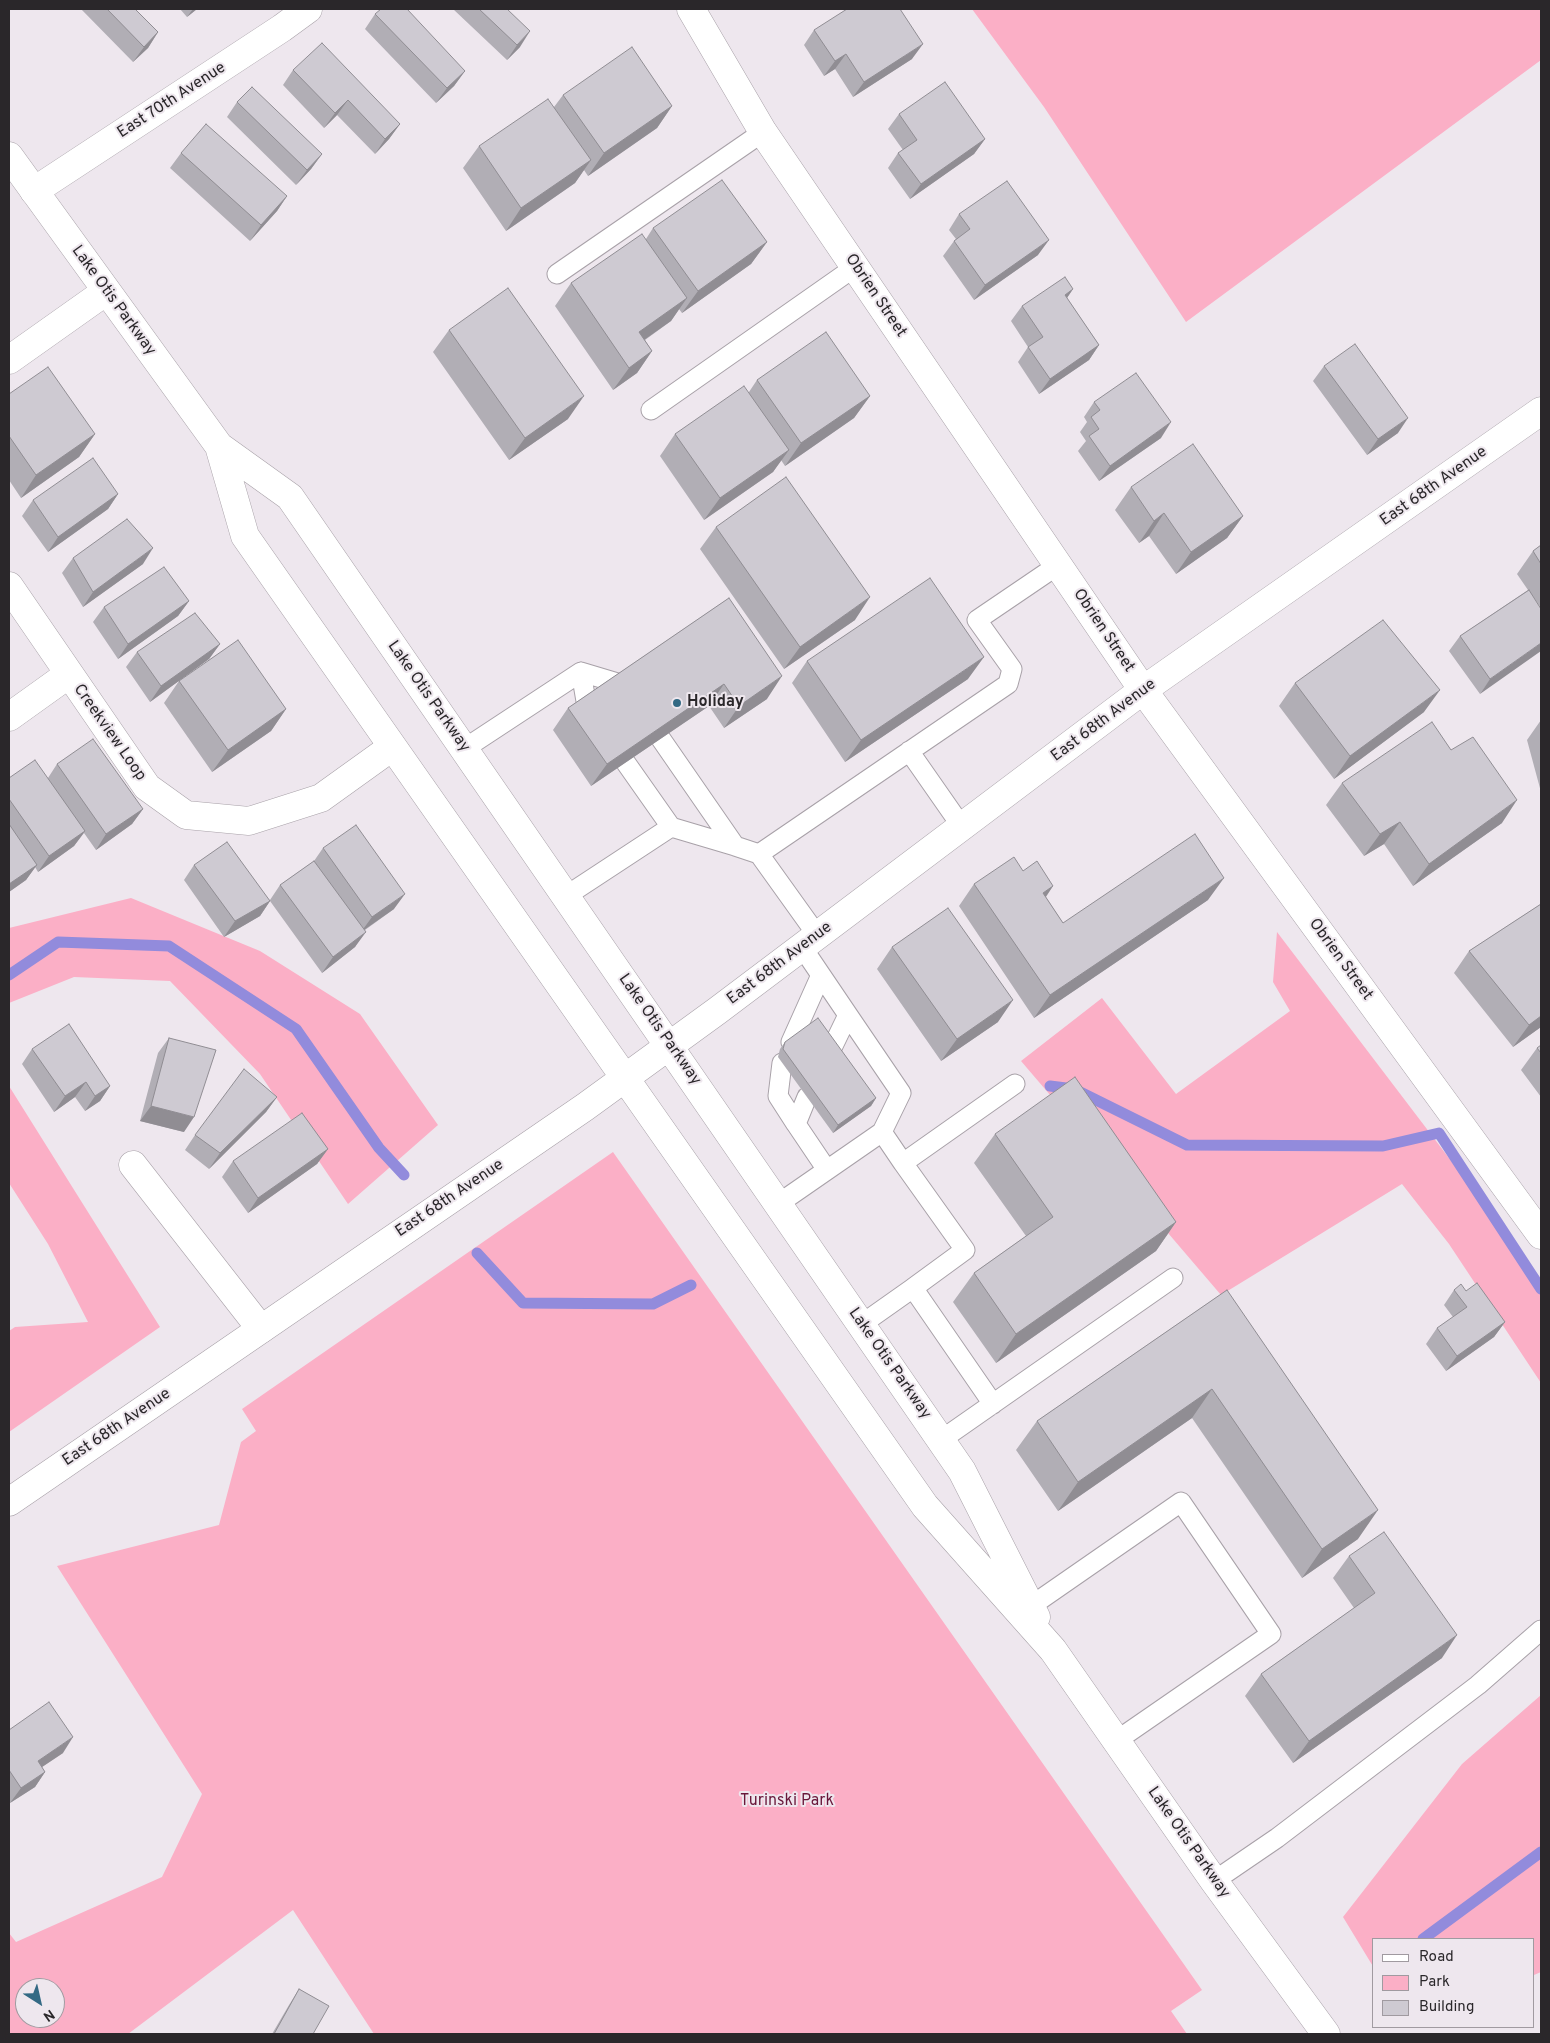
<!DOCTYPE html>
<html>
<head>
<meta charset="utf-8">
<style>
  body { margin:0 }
  #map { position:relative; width:1550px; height:2043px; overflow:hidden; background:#eee7ee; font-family:Overpass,sans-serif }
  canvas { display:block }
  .frame { position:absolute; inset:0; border:10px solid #2a272a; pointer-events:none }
  .legend { position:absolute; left:1372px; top:1938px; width:162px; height:90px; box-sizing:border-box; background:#eee7ee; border:1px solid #a09aa0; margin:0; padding:6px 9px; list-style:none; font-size:15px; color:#2a272a }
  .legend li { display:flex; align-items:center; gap:10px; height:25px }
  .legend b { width:25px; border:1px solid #a09aa0 }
  .north { position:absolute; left:15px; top:1978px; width:50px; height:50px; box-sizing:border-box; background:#eee7ee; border:1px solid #a09aa0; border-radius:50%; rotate:145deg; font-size:14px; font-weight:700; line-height:20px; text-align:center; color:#2a272a }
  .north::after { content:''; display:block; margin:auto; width:18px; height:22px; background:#336984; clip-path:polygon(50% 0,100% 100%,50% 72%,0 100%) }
</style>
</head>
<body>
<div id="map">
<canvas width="1550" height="2043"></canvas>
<div class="frame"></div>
<ul class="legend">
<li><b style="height:6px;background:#fff"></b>Road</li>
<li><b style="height:14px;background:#fbafc6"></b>Park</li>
<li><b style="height:14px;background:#cecad2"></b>Building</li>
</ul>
<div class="north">N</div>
</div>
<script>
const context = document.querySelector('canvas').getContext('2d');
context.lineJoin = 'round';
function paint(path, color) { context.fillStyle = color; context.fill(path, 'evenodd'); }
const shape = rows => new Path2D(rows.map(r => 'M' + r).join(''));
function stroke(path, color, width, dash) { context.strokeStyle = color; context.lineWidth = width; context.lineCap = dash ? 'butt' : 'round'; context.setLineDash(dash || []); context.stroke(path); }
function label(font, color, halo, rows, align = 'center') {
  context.font = font + ' Overpass,sans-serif'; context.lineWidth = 4; context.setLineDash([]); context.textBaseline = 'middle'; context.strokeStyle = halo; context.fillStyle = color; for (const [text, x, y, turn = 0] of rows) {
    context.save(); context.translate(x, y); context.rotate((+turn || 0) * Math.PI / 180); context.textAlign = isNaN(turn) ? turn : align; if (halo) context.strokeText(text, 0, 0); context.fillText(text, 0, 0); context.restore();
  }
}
paint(shape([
  [972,9,1541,9,1541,60,1186,322,1044,107],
  [131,898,260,951,360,1014,438,1125,348,1204,260,1074,170,981,74,977,9,1003,9,928],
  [1277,932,1541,1279,1541,1383,1449,1244,1402,1184,1221,1295,1021,1061,1102,998,1176,1094,1290,1011,1273,982],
  [9,1086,160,1327,9,1432,9,1331,15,1327,88,1322,48,1244,9,1183],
  [613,1152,1202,1990,1171,2011,1187,2034,374,2034,293,1910,128,2034,9,2034,9,1933,16,1942,162,1877,202,1794,57,1566,219,1525,241,1442,256,1431,242,1409],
  [25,1988,55,1988,55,2018,25,2018],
  [1541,1695,1541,1972,1534,1975,1534,1939,1374,1939,1374,1968,1343,1917,1462,1764]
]), '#fbafc6');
stroke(shape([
  [9,975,58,942,169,946,296,1029,379,1148,404,1175],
  [1050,1086,1074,1089,1187,1145,1383,1146,1439,1133,1541,1289],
  [477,1253,523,1303,653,1304,691,1285],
  [1423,1939,1541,1852]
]), '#928bdc', 11);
const lane = shape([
  [557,274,763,132],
  [651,410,855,267],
  [581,672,587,707],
  [661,739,735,846,759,854,1008,684,1012,669,977,620,1058,565],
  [464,749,581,672,621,684],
  [909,751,962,827],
  [626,763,671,827,735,846],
  [759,854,817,935],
  [566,896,671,827],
  [802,947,848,1015,831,1050],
  [848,1015,901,1093,882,1132],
  [791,1042,821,975],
  [782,1063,778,1096,796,1124],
  [807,1097,796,1124,827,1170],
  [778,1204,882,1132,903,1163],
  [913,1288,965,1250,903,1163,1015,1084],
  [862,1324,913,1288,993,1404],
  [941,1440,1173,1278],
  [1031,1606,1181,1502,1271,1634,1116,1741],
  [1214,1881,1277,1838,1478,1685,1541,1630]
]);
const street = shape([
  [691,9,763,132,1143,690,1541,1235],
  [34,191,282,28,308,9],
  [9,360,105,292],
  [9,586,147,787,186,815,249,821,321,798,392,747],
  [9,717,69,674],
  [133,1165,261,1329]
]);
const secondary = shape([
  [9,156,219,446,290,497,962,1471,1036,1617],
  [219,446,245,536,294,606,925,1506,1053,1650,1214,1881,1326,2034],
  [9,1502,585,1107,717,1011,1143,690,1541,411]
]);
stroke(lane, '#a8a1a8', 21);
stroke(street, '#a8a1a8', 29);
stroke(secondary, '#a8a1a8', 29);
stroke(lane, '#fff', 19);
stroke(street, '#fff', 28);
stroke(secondary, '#fff', 28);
paint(shape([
  [81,9,135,9,158,32,148,48,133,62],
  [180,9,197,9,187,17],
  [453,9,507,9,520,47,507,60],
  [375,14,465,71,454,86,436,103,365,29],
  [814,30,912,59,853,97,835,69,824,76,804,45],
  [293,70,400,124,389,139,375,154,337,115,324,128,283,85],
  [563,95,672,106,657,128,588,176,584,170,575,183,506,231,463,168,479,146,554,107],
  [237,102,322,154,311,169,296,185,227,117],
  [899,114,985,139,974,154,910,199,888,168,898,153,903,150,888,129],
  [181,153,287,196,277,211,250,241,170,168],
  [959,214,1038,255,974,300,943,256,954,241,956,239,949,230],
  [653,228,767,242,751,264,682,313,679,309,671,321,645,340,652,351,637,373,613,390,555,306,571,283,646,239],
  [1073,289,1067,298,1099,345,1089,360,1039,394,1018,362,1028,347,1011,321,1022,306],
  [449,330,568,419,509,460,433,352],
  [1324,366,1398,433,1367,455,1313,381],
  [757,380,870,396,854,418,785,466,781,460,773,472,704,520,660,456,675,434,749,392],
  [9,394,95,434,79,457,21,498,9,480],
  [1094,402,1161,438,1099,481,1078,451,1086,441,1080,432,1087,422,1084,417],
  [1131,487,1243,516,1227,538,1176,574,1149,536,1139,543,1115,510],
  [118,494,108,509,48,552,22,516,33,500],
  [716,527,855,620,784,669,700,549],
  [1541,545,1541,608,1532,595,1541,609,1480,694,1449,651,1460,636,1528,590,1517,574,1533,551],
  [73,558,143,564,83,607,62,573],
  [729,598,767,699,724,728,709,706,591,786,553,730,568,708],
  [189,601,178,616,118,659,93,622,104,607],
  [220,644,209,659,150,702,126,667,137,652],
  [807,661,968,679,845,762,792,683],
  [179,681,286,709,271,731,212,772,164,703],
  [1295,683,1424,712,1334,779,1279,706],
  [1541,720,1541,792,1527,740],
  [57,764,143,809,132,824,96,850,84,833,74,846,38,872,35,867,26,880,9,892,9,778,48,778],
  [1342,783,1502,823,1413,886,1384,844,1364,856,1326,805],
  [323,848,394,909,365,930,355,947,322,973,270,901,260,916,224,937,184,880,194,865,270,900,280,885,314,861],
  [1023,871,1053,886,1046,897,1063,923,1208,900,1034,1018,959,906,974,884],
  [1541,904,1541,1027,1513,1047,1454,973,1469,951],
  [892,947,998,1022,941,1061,877,969],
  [169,1038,184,1132,140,1121,158,1053],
  [785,1042,876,1098,871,1106,833,1133,778,1057,780,1049],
  [1541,1045,1541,1097,1521,1070,1537,1048],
  [32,1049,110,1086,100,1101,85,1111,75,1097,54,1112,22,1064],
  [277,1097,266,1112,209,1169,185,1150,195,1135],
  [995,1134,1176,1222,1156,1251,996,1363,953,1302,974,1273,1026,1236,974,1163],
  [328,1149,317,1164,248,1213,222,1177,233,1161],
  [1227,1290,1358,1539,1302,1578,1192,1418,1058,1511,1016,1450,1037,1421],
  [1454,1290,1466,1291,1505,1322,1494,1337,1446,1371,1426,1344,1437,1328,1453,1317,1444,1305],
  [1349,1556,1442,1658,1293,1763,1245,1696,1261,1674,1354,1608,1333,1578],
  [9,1730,63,1753,42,1767,45,1772,35,1787,10,1803,9,1801],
  [299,1989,313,2034,272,2034,289,2005]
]), '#b1aeb5');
paint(shape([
  [193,9,197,9,187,17],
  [530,31,520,47,507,60,517,45],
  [158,32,148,48,133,62,144,47],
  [923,44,912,59,853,97,864,82],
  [846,54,835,69,824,76,835,61],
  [465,71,454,86,436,103,447,88],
  [348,100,337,115,324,128,335,113],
  [672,106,657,128,588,176,604,153],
  [400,124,389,139,375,154,385,139],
  [985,139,974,154,910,199,921,184],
  [322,154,311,169,296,185,307,170],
  [591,160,575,183,506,231,521,208],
  [287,196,277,211,250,241,261,225],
  [1049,240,1038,255,974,300,985,285],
  [767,242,751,264,682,313,698,291],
  [1073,289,1062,305,1065,295],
  [687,298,671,321,624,354,639,332],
  [1099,345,1089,360,1039,394,1050,379],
  [652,351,637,373,613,390,629,368],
  [584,396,568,419,509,460,525,438],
  [870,396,854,418,785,466,801,443],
  [1408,418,1398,433,1367,455,1378,439],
  [1171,422,1161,438,1099,481,1110,466],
  [95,434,79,457,21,498,36,475],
  [789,450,773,472,704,520,720,498],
  [118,494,108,509,48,552,58,537],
  [1164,513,1149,536,1139,543,1154,521],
  [1243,516,1227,538,1176,574,1191,552],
  [153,548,143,564,83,607,93,592],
  [870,597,855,620,784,669,800,647],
  [189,601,178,616,118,659,128,644],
  [1541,643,1541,651,1480,694,1490,679],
  [220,644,209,659,150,702,161,686],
  [984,657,968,679,845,762,861,740],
  [782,676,767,699,724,728,739,706],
  [724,684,709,706,591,786,607,764],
  [1440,690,1424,712,1334,779,1350,756],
  [286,709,271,731,212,772,228,750],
  [1517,800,1502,823,1413,886,1429,864],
  [143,809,132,824,96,850,106,834],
  [1400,822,1384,844,1364,856,1380,834],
  [85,831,74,846,38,872,49,856],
  [37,865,26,880,9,892,9,884],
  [1224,878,1208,900,1034,1018,1050,995],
  [1053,886,1038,908,1043,893],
  [405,894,394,909,361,932,372,917],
  [270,901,260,916,224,937,235,921],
  [366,932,355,947,322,973,333,957],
  [1013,1000,998,1022,941,1061,957,1039],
  [1541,1016,1541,1027,1513,1047,1529,1025],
  [86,1082,75,1097,54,1112,65,1096],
  [110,1086,100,1101,85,1111,95,1096],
  [277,1097,266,1112,209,1169,220,1153],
  [876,1098,871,1106,833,1133,838,1125],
  [151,1106,194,1117,184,1132,140,1121],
  [328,1149,317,1164,248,1213,258,1198],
  [1176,1222,1156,1251,996,1363,1016,1334],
  [1505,1322,1494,1337,1446,1371,1457,1356],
  [1212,1389,1192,1418,1058,1511,1078,1482],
  [1378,1510,1358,1539,1302,1578,1322,1549],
  [1457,1635,1442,1658,1293,1763,1309,1741],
  [73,1737,63,1753,27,1777,38,1761],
  [45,1772,35,1787,10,1803,21,1788]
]), '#908d93');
const building = shape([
  [107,9,135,9,158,32,144,47,107,9],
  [381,9,407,9,465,71,447,88,375,14,381,9],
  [479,9,507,9,530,31,517,45,479,9],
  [847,9,900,9,923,44,864,82,846,54,835,61,814,30,847,9],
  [322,43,400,124,385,139,348,100,335,113,293,70,322,43],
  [632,47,672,106,604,153,563,95,632,47],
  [945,82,985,139,921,184,898,153,917,140,899,114,945,82],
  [252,87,322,154,307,170,237,102,252,87],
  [548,99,591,160,521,208,479,146,548,99],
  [206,124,287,196,261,225,181,153,206,124],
  [722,180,767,242,698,291,653,228,722,180],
  [1007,181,1049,240,985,285,954,241,970,229,959,214,1007,181],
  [642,234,687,298,639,332,652,351,629,368,571,283,642,234],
  [1065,277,1073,289,1065,295,1099,345,1050,379,1028,347,1043,337,1022,306,1065,277],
  [508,288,584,396,525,438,449,330,508,288],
  [826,332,870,396,801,443,757,380,826,332],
  [1355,344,1408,418,1378,439,1324,366,1355,344],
  [48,367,95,434,36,475,9,436,9,394,48,367],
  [1136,373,1171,422,1110,466,1089,436,1099,429,1091,417,1100,410,1094,402,1136,373],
  [744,386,789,450,720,498,675,434,744,386],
  [1193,444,1243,516,1191,552,1164,513,1154,521,1131,487,1193,444],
  [93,458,118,494,58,537,33,500,93,458],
  [786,477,870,597,800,647,716,527,786,477],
  [127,519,153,548,93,592,73,558,127,519],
  [1541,545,1541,564,1533,551,1541,545],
  [164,567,189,601,128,644,104,607,164,567],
  [930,578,984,657,861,740,807,661,930,578],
  [1529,590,1541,609,1541,643,1490,679,1460,636,1529,590],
  [729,598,782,676,739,706,724,684,607,764,568,708,729,598],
  [195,613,220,644,161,686,137,652,195,613],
  [1383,620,1440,690,1350,756,1295,683,1383,620],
  [238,640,286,709,228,750,179,681,238,640],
  [1432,722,1451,750,1473,737,1517,800,1429,864,1400,822,1380,834,1342,783,1432,722],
  [93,739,143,809,106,834,57,764,93,739],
  [35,760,85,831,49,856,9,799,9,778,35,760],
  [9,824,37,865,9,884,9,824],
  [356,825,405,894,372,917,323,848,356,825],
  [1195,834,1224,878,1050,995,974,884,1014,857,1023,871,1037,861,1053,886,1043,893,1063,923,1195,834],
  [227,842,270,901,235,921,194,865,227,842],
  [314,861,366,932,333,957,280,885,314,861],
  [1541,904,1541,1016,1529,1025,1469,951,1541,904],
  [948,908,1013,1000,957,1039,892,947,948,908],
  [818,1018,876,1098,838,1125,783,1049,785,1042,818,1018],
  [69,1024,110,1086,95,1096,86,1082,65,1096,32,1049,69,1024],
  [169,1038,216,1050,194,1117,151,1106,169,1038],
  [1541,1045,1541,1053,1537,1048,1541,1045],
  [244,1069,277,1097,220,1153,195,1135,244,1069],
  [1075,1077,1176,1222,1016,1334,974,1273,1053,1217,995,1134,1075,1077],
  [302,1113,328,1149,258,1198,233,1161,302,1113],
  [1477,1283,1505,1322,1457,1356,1437,1328,1467,1307,1454,1290,1461,1284,1466,1291,1477,1283],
  [1227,1290,1378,1510,1322,1549,1212,1389,1078,1482,1037,1421,1227,1290],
  [1384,1532,1457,1635,1309,1741,1261,1674,1375,1593,1349,1556,1384,1532],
  [49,1702,73,1737,38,1761,45,1772,21,1788,9,1770,9,1730,49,1702],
  [299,1989,329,2006,313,2034,274,2034,299,1989]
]);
paint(building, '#cecad2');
stroke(building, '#908d93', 1);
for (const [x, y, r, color] of [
  [677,703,5,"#336984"]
]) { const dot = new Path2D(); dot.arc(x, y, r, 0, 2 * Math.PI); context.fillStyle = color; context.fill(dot); stroke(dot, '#eee7ee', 2); }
label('16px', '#2a272a', '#eee7ee', [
  ["East 70th Avenue",172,101,-33],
  ["Obrien Street",875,296,56],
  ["Lake Otis Parkway",113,301,54],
  ["East 68th Avenue",1434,487,-35],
  ["Obrien Street",1103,631,56],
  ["Lake Otis Parkway",428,697,55],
  ["East 68th Avenue",1104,721,-37],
  ["Creekview Loop",109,733,55],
  ["Obrien Street",1340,960,54],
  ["East 68th Avenue",780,964,-37],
  ["Lake Otis Parkway",659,1030,55],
  ["East 68th Avenue",450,1199,-34],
  ["Lake Otis Parkway",889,1364,55],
  ["East 68th Avenue",117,1428,-34],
  ["Lake Otis Parkway",1188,1843,55]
]);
label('bold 16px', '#2a272a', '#eee7ee', [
  ["Holiday",687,703]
], 'left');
label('16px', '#69173a', '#eee7ee', [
  ["Turinski Park",787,1802]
]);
</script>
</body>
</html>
